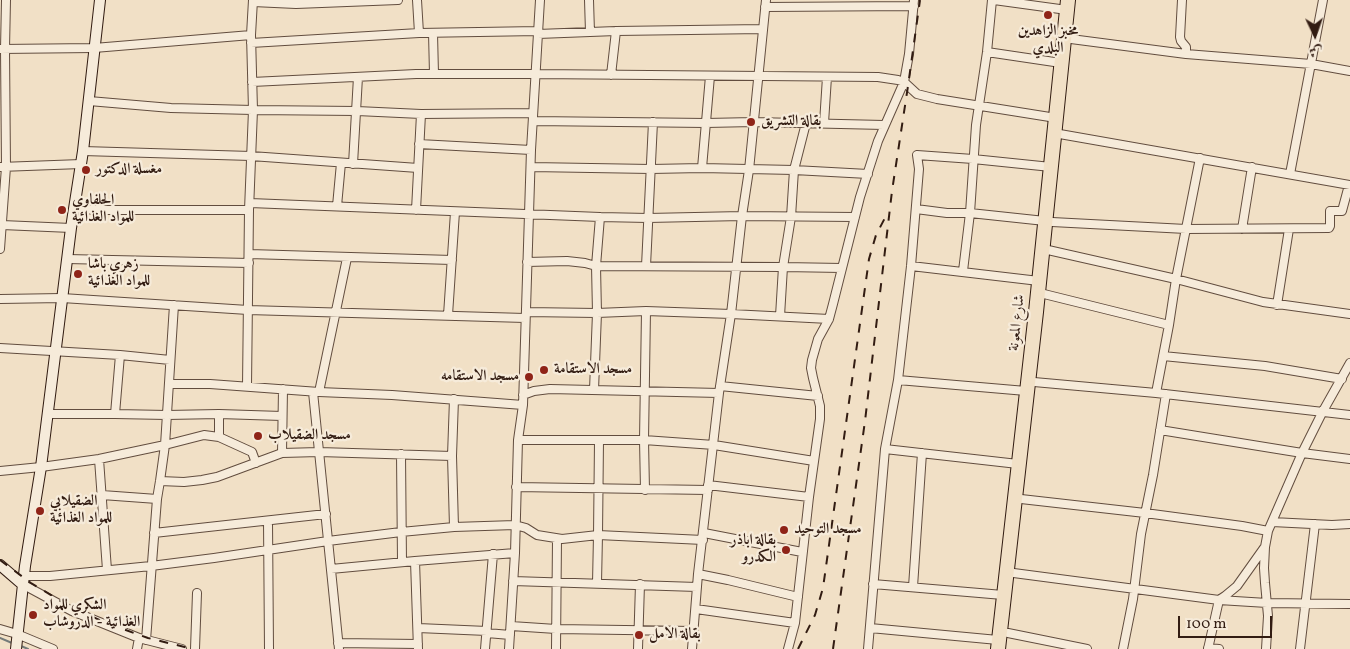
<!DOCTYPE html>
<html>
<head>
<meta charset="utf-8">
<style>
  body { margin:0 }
  #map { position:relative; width:1350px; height:649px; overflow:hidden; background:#f1e0c6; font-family:Vollkorn,Amiri,serif }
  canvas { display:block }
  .north { position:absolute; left:1290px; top:10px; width:50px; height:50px; -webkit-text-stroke:4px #f6ebda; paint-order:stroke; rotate:177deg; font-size:14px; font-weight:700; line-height:20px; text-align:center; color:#321c12 }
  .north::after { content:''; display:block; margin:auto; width:18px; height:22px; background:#321c12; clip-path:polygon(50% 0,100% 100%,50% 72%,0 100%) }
  .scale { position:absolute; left:1178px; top:616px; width:94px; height:22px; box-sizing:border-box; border:2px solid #321c12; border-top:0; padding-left:6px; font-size:15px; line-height:18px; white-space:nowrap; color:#321c12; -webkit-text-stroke:4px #f6ebda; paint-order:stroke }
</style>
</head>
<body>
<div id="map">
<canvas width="1350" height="649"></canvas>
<div class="north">ش</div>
<div class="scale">100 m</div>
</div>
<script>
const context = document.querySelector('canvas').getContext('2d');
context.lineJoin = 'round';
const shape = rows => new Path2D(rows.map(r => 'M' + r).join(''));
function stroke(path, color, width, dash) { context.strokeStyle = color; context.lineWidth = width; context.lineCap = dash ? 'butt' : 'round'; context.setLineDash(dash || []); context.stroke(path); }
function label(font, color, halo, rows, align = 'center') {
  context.font = font + ' Vollkorn,Amiri,serif'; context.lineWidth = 4.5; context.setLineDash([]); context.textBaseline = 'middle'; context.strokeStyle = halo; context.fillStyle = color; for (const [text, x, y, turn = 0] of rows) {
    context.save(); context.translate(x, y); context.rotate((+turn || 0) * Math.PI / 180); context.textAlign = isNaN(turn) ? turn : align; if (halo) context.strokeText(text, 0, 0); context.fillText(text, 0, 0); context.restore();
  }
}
stroke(shape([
  [0,638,12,643],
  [21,646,28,649]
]), '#747b7a', 2);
const street = shape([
  [417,0,419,33],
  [589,0,590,32],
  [994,0,1067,10],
  [1182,0,1180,37,1181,41,1186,47,1186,54],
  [253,2,296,4,398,0],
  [765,7,914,6],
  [433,33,434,74],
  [538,34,616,31,763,29],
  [1071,39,1186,54,1311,64,1350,71],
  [251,43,419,33,538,31],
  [0,49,94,48,251,35],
  [987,52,1061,63],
  [611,75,616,31],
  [252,82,416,74,535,74,878,77,898,80,904,82,917,94,937,99,1056,118],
  [89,101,171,108,253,110,357,111,421,114,533,113],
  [533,121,706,123,754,122,884,125],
  [824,123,827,77],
  [1054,133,1350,185],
  [419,144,531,150],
  [83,151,251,156,418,168],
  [353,164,358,77],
  [0,167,81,164],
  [531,167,651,169,702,168,794,170,868,174],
  [702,168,710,76],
  [1290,174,1323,0],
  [250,203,600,217,648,218,742,216,855,217],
  [337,206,341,163],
  [75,208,95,210,249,210],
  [916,209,947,213,970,213,1045,221],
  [416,210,421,114],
  [1052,222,1186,229,1329,228,1330,226,1330,211,1342,211,1349,185],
  [2,225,71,228],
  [1242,229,1252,167],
  [0,249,6,167,5,49,6,0],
  [1048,250,1176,279,1263,302,1350,314],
  [249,254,452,260],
  [67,259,249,263],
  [527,262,567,261,585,263,596,266,783,267,842,268],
  [646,266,653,122],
  [911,266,1039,281],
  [963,271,970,213,976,125,987,52,992,0],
  [1044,294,1169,325],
  [0,299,62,298,248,310,525,318],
  [1277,305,1289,229],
  [526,312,597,313,646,311,731,314,829,319],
  [448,315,455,212],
  [780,316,783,267,791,217,794,170,806,123],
  [0,348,120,355,170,360],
  [1163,356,1265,366,1342,379],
  [898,380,1026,391],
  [1034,382,1156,393,1350,415],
  [169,384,210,384,319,392,392,395,523,405],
  [247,386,249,210,253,110,251,35,253,0],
  [720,386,818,396],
  [594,390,597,313,596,266,600,217],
  [313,392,339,649],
  [319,392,347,258],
  [1156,393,1169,325,1176,279,1200,158],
  [523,395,534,391,550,389,719,393],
  [47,414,115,414,167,415,219,414,282,416],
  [115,414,120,355],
  [219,414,219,437],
  [1160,430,1302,453,1350,459],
  [518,440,644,440,714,445,814,461],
  [885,449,1018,464],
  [282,453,283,389],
  [401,454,402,562],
  [99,459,107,570],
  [0,471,41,467,99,459,165,445,204,435,219,437,252,452,256,463],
  [160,481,184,482,202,480,217,477,282,453,319,452,452,456],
  [708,485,809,497],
  [516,487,708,490],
  [645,490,644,440,646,311],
  [102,495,157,499],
  [1021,499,1145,513,1242,526,1268,531],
  [268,521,269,649],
  [1272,522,1332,525,1350,524],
  [454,527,452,456,454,399],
  [154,533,326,514],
  [704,533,802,552],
  [415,561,418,649],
  [331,569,415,561,515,553],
  [1006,572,1219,600,1267,603,1350,604],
  [698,574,728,580,798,597],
  [23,576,50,576,151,566,214,558,328,541,401,532,454,527,515,525,526,528,537,535,562,539,598,535,599,441],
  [513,581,697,587],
  [597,583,598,535,703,540],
  [22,584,72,611,139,638,182,649],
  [873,584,1003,595],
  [913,587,922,453],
  [696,609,795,623],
  [511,626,556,629,693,631],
  [418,628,487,631],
  [870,628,998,640],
  [0,629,17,634,53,649],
  [487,633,510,635],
  [1008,633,1087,649],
  [146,640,157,499,160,481,165,445,174,305],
  [338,643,418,644],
  [1208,648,1219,649],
  [137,649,139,638],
  [195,649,197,593],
  [485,649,493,554],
  [509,649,515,553,518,440,523,405,531,150,540,0],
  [556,649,557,539],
  [638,649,640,584],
  [692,649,698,574,719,393,731,314,742,216,749,170,766,0],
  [788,649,795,623,809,497,820,419,820,406,813,378,811,368,812,360,818,339,829,319,833,304,860,197,878,141,904,82,909,54,914,0],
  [868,649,885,449,898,380,911,266,919,169,917,155,973,159,1051,167],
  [1123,649,1133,599,1141,534,1153,475,1166,394],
  [1208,649,1219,600,1225,596,1237,586,1264,548],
  [1266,649,1268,616,1265,583,1264,568,1265,547,1268,531,1302,453,1323,411,1350,363],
  [1300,649,1315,524]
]);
const secondary = shape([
  [0,565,22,584],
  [16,649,25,566,41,467,71,228,83,151,100,0]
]);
const highway = shape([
  [998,649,1036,312,1068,0]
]);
stroke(street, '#624d3f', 10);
stroke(secondary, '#321c12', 12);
stroke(highway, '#321c12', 16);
stroke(street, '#f6ebda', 8);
stroke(secondary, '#f6ebda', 10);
stroke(highway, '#f1e0c6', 14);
stroke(shape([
  [0,560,31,583,69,606,106,623,148,638,193,649],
  [798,649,815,615,823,588,869,259,876,235,886,216],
  [833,649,865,421,892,191,908,86,920,0]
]), '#321c12', 2, [9, 9]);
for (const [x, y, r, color] of [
  [1048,15,5,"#8f2418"],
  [751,122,5,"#8f2418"],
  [86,170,5,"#8f2418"],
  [62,210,5,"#8f2418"],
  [78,274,5,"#8f2418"],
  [544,370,5,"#8f2418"],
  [529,377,5,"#8f2418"],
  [258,436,5,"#8f2418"],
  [40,511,5,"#8f2418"],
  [784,530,5,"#8f2418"],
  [786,550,5,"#8f2418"],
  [33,615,5,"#8f2418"],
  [639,635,5,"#8f2418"]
]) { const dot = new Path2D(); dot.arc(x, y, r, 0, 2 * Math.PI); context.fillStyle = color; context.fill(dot); stroke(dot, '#f6ebda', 2); }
label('bold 15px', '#321c12', '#f6ebda', [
  ["مخبز الزاهدين",1048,32,"center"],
  ["البلدي",1048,49,"center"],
  ["بقالة التشريق",761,122],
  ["مغسلة الدكتور",96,170],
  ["الحلفاوي",72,201],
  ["للمواد الغذائية",72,218],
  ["زهري باشا",88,265],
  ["للمواد الغذائية",88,282],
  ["مسجد الاستقامة",554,370],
  ["مسجد الاستقامه",519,377,"right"],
  ["مسجد الضقيلاب",268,436],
  ["الضقيلابي",50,502],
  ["للمواد الغذائية",50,519],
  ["مسجد التوحيد",794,530],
  ["بقالة اباذر",776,541,"right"],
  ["الكدرو",776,558,"right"],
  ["الشكري للمواد",43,606],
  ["الغذائية - الدروشاب",43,623],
  ["بقالة الامل",649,635]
], 'left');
label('15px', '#321c12', '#f6ebda', [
  ["شارع المعونة",1018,323,-84]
]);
</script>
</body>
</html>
